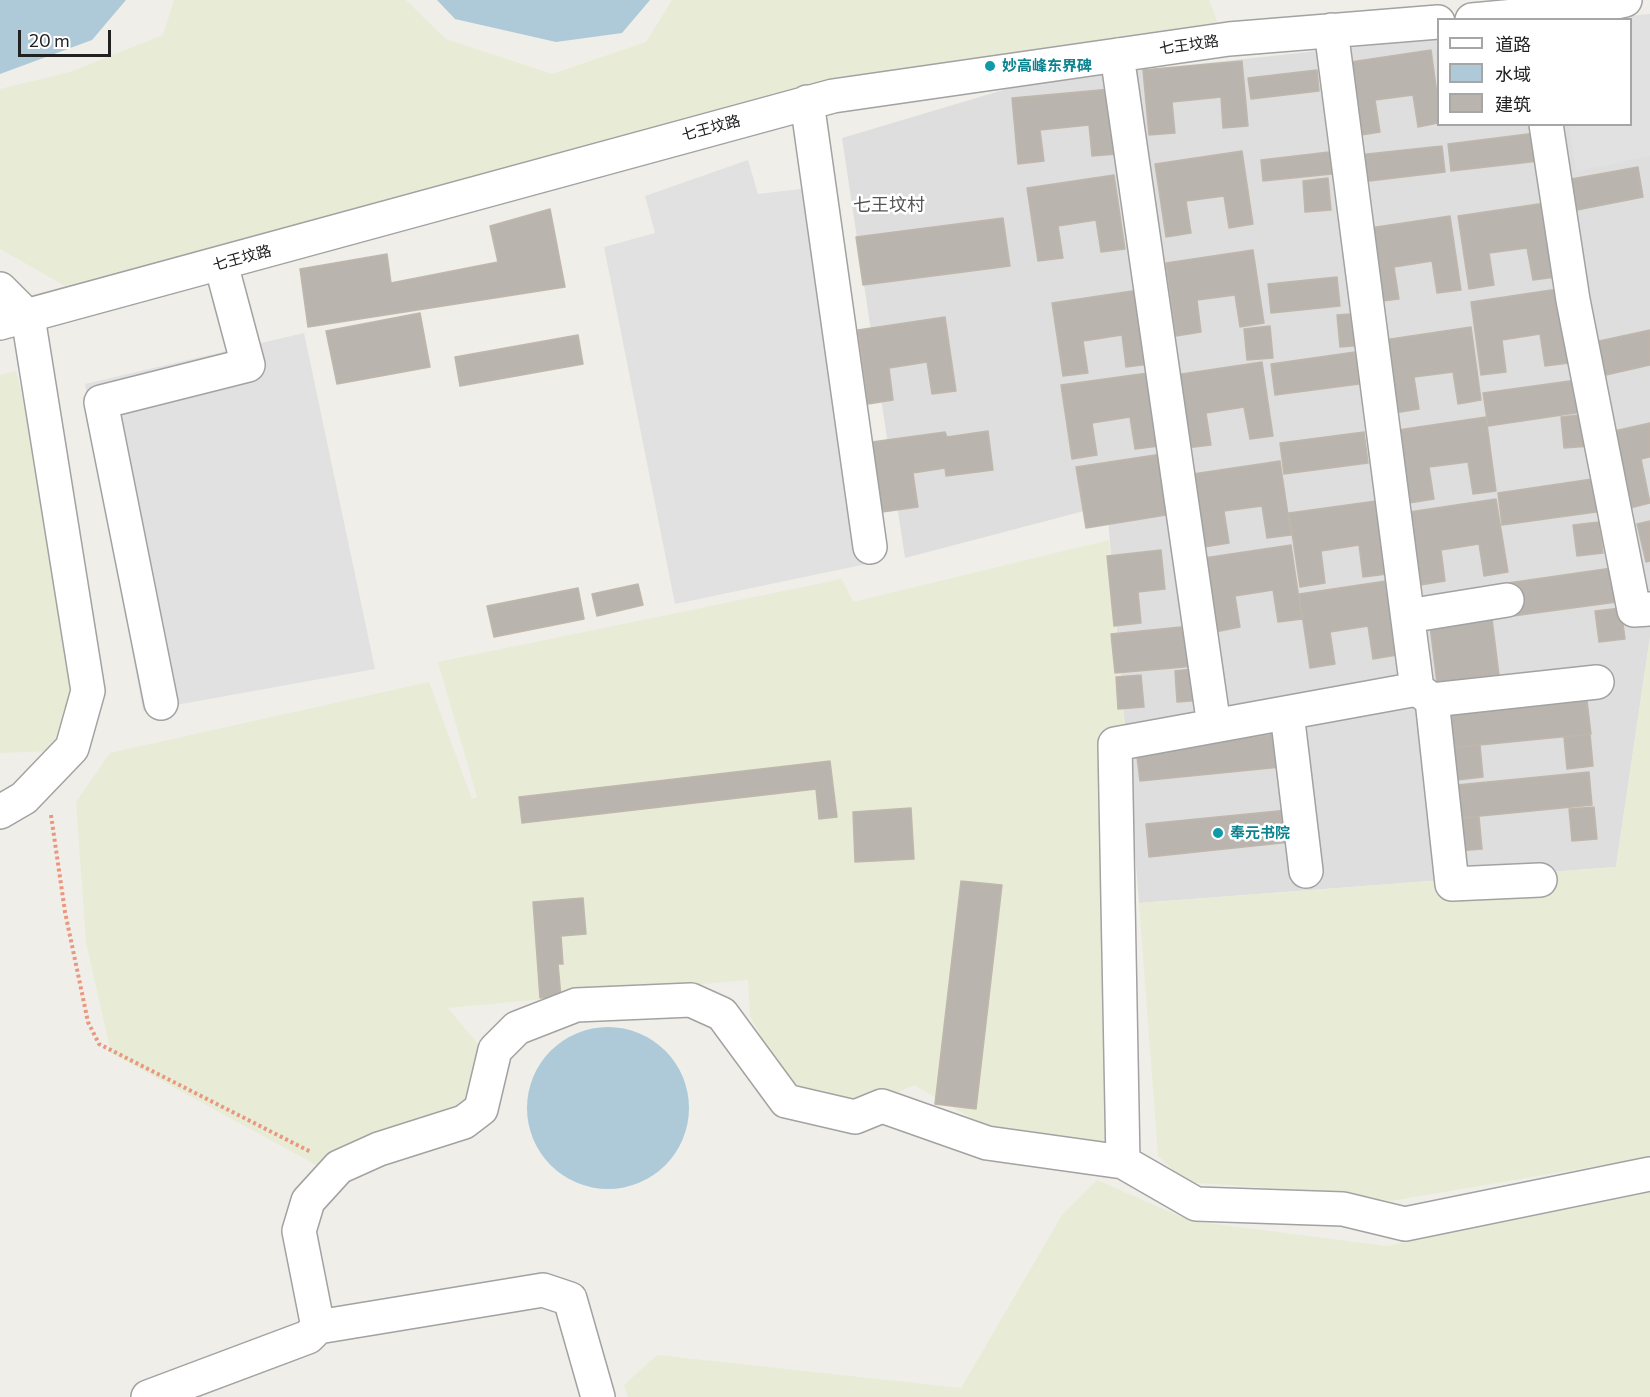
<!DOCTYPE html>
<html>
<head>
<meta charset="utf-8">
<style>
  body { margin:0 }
  #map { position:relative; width:1650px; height:1397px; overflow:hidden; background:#f0eee8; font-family:Commissioner,"Noto Sans SC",sans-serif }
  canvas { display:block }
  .legend { position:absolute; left:1437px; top:18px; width:195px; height:108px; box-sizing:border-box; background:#fff; border:2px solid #a6a6a6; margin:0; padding:8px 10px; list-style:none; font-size:18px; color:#212121 }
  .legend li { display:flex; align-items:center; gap:12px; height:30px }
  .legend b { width:30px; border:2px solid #a6a6a6 }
  .scale { position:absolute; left:18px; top:30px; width:93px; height:27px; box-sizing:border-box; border:3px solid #212121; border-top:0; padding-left:8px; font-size:18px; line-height:21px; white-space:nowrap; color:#212121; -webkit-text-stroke:4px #fff; paint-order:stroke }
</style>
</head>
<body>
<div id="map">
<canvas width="1650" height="1397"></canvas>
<ul class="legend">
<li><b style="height:8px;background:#fff"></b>道路</li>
<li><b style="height:16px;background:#aecad8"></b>水域</li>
<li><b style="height:16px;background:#b9b4ae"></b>建筑</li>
</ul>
<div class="scale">20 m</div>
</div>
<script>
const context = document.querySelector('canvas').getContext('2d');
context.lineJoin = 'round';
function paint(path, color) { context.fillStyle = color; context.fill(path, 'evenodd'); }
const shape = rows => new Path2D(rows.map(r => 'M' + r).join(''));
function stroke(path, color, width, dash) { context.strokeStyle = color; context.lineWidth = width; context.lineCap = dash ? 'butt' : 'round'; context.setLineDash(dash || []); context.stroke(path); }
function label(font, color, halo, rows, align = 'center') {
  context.font = font + ' Commissioner,"Noto Sans SC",sans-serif'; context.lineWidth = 5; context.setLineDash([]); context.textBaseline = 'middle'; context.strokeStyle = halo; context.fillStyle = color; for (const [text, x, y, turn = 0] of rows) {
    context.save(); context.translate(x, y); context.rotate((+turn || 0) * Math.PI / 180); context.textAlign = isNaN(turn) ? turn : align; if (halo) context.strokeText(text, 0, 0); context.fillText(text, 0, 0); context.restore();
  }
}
paint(shape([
  [1650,14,1650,637,1616,867,1139,903,1107,505,905,558,842,138,1030,82,1438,38,1438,124,1630,124,1630,20]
]), '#dfdede');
paint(shape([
  [174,0,406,0,446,39,552,74,646,42,672,0,1209,0,1219,26,663,127,65,286,0,249,0,89,70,72,163,35],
  [16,371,91,690,81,750,0,753,0,375],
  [1109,540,1125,728,1109,728,1125,1120,1114,1148,992,1130,914,1085,826,1123,794,1098,750,1016,748,980,448,1008,496,1066,465,1132,336,1176,111,1053,86,942,76,802,110,753,429,682,472,799,477,797,438,662,842,579,853,602],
  [1650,637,1650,1157,1391,1201,1353,1194,1186,1182,1158,1156,1139,903,1616,867],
  [1097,1180,1191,1221,1387,1246,1650,1192,1650,1397,628,1397,624,1385,657,1355,961,1388,1062,1215]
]), '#e8ecd6');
paint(shape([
  [1650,14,1650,156,1576,171,1569,125,1630,124,1630,20,1598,19],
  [748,160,758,194,826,186,876,562,675,604,604,247,655,233,645,196],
  [304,333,375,669,143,711,85,384]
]), '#e1e1e1');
paint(shape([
  [0,0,126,0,92,40,0,74],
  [437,0,650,0,622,33,556,42,455,19],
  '527 1108a81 81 0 1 1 162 0a81 81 0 1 1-162 0Z'
]), '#aecad8');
const building = shape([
  [1431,50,1438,101,1438,123,1418,127,1413,95,1375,100,1380,132,1355,136,1344,63,1431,50],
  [1242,61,1248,126,1223,128,1221,97,1172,102,1175,133,1149,135,1143,70,1242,61],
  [1317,70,1319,91,1251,99,1248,78,1317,70],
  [1111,89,1117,154,1092,156,1089,125,1040,130,1044,161,1018,164,1012,98,1111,89],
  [1536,133,1539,161,1451,171,1448,144,1536,133],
  [1442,146,1445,172,1361,182,1358,155,1442,146],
  [1242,151,1253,224,1229,228,1224,196,1186,201,1191,233,1166,237,1155,164,1242,151],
  [1329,152,1332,174,1263,181,1261,160,1329,152],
  [1638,167,1643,197,1572,211,1566,180,1638,167],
  [1114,175,1125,249,1101,252,1096,220,1058,226,1063,258,1038,261,1027,188,1114,175],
  [1328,178,1331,210,1305,212,1303,181,1328,178],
  [1545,203,1556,277,1533,280,1527,248,1489,253,1494,285,1469,289,1458,216,1545,203],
  [550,209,565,287,308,327,300,269,387,254,391,283,498,262,490,226,550,209],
  [1450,216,1461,290,1437,293,1432,261,1394,267,1399,299,1374,302,1363,229,1450,216],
  [1003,218,1010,266,863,285,856,237,1003,218],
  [1253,250,1264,323,1240,327,1235,295,1197,300,1201,332,1176,336,1166,263,1253,250],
  [1337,277,1340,306,1271,313,1268,284,1337,277],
  [1558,289,1569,363,1545,366,1540,334,1502,340,1506,372,1481,375,1471,302,1558,289],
  [1139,290,1150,364,1126,367,1122,335,1083,341,1088,373,1063,376,1052,303,1139,290],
  [420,313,430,367,337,384,326,331,420,313],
  [1363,313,1366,345,1340,347,1337,315,1363,313],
  [945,317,956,391,932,394,927,362,889,368,893,400,868,404,858,330,945,317],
  [1270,326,1273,358,1247,360,1244,329,1270,326],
  [1471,327,1481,400,1458,404,1453,372,1414,377,1419,409,1394,413,1384,340,1471,327],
  [1650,330,1650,365,1597,377,1590,343,1650,330],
  [578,335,583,364,460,386,455,357,578,335],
  [1355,352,1359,384,1275,395,1271,364,1355,352],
  [1262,362,1273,436,1250,439,1244,407,1206,413,1211,445,1186,448,1175,375,1262,362],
  [1148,373,1159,446,1135,449,1130,417,1092,423,1097,455,1072,459,1061,385,1148,373],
  [1584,379,1589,411,1488,426,1483,393,1584,379],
  [1587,414,1590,446,1564,448,1561,417,1587,414],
  [1486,417,1496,491,1473,494,1468,462,1429,467,1434,499,1409,503,1398,430,1486,417],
  [1650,423,1650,457,1641,459,1650,503,1622,510,1605,433,1650,423],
  [988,431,993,470,946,476,945,468,913,473,918,507,882,512,872,442,945,432,947,437,988,431],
  [1364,432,1368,463,1284,474,1280,443,1364,432],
  [1162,454,1172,514,1086,528,1076,467,1162,454],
  [1280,461,1291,535,1267,538,1262,506,1224,511,1229,543,1204,547,1193,474,1280,461],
  [1599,478,1603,511,1502,525,1498,493,1599,478],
  [1496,499,1508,572,1484,576,1479,544,1441,550,1445,581,1420,585,1409,512,1496,499],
  [1376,501,1387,574,1363,577,1359,545,1321,551,1325,583,1300,587,1289,513,1376,501],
  [1650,521,1650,561,1646,562,1637,524,1650,521],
  [1599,522,1603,553,1577,556,1573,525,1599,522],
  [1291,545,1302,619,1278,622,1273,590,1235,596,1240,627,1215,632,1204,558,1291,545],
  [1161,550,1165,589,1138,592,1141,623,1114,626,1107,556,1161,550],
  [1619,567,1624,601,1513,616,1508,583,1619,567],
  [1386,581,1397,655,1373,659,1368,626,1330,632,1335,664,1310,668,1299,594,1386,581],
  [638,584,643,605,597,616,592,594,638,584],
  [578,588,584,619,494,637,487,606,578,588],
  [1621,608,1625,639,1599,642,1595,611,1621,608],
  [1492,619,1499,675,1437,683,1430,626,1492,619],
  [1191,626,1195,666,1115,673,1111,634,1191,626],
  [1200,668,1203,700,1177,702,1175,671,1200,668],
  [1141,675,1144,707,1118,709,1116,677,1141,675],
  [1587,701,1591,734,1449,748,1446,716,1587,701],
  [1278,734,1281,767,1140,781,1136,749,1278,734],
  [1590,734,1593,766,1567,769,1564,737,1590,734],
  [1480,745,1483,777,1457,780,1454,748,1480,745],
  [830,761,837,817,819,819,816,789,522,823,519,797,830,761],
  [1589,772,1592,805,1450,819,1447,786,1589,772],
  [1594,807,1597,839,1572,841,1569,809,1594,807],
  [911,808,914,859,855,862,853,812,911,808],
  [1288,810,1291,842,1149,857,1146,824,1288,810],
  [1479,817,1482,849,1457,851,1453,819,1479,817],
  [961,881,1002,885,976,1109,935,1104,961,881],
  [583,898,586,934,561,936,563,964,558,964,561,997,540,998,533,902,583,898]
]);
paint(building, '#b9b4ae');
stroke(building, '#c0b7ac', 1.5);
const minor = shape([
  [1472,20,1578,10,1625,0],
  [1117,55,1214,726],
  [807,102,870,547],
  [1546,124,1573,300,1634,610,1650,609],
  [0,289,28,317,88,691,72,748,24,798,0,812],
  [0,323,833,96,1229,39,1438,22],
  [1408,616,1507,600],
  [1417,689,1432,700,1452,884,1540,880],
  [1432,700,1597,682],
  [161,703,101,402,248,365,221,264],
  [1287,713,1306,871],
  [1123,1162,1115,744,1417,689,1331,30],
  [318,1327,299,1231,308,1201,339,1167,379,1149,464,1122,481,1109,495,1050,517,1028,576,1005,691,1000,722,1014,786,1101,855,1117,882,1106,987,1143,1123,1162,1196,1204,1343,1209,1405,1224,1650,1174],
  [148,1397,308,1337,318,1327,543,1290,570,1299,598,1397]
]);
stroke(minor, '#a2a2a2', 36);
stroke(shape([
  [51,815,65,912,88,1022,99,1044,311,1152]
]), '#ea977f', 4, [3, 3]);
stroke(minor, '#fff', 33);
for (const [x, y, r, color] of [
  [990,66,6,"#0f9aa8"],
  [1218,833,6,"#0f9aa8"]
]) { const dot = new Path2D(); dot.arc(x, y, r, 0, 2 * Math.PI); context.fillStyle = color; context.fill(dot); stroke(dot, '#fff', 2); }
label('15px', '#212121', '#fff', [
  ["七王坟路",1189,45,-8],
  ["七王坟路",711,128,-15],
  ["七王坟路",242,258,-15]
]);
label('bold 15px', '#0d838f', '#fff', [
  ["妙高峰东界碑",1002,66],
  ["奉元书院",1230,833]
], 'left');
label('18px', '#545454', '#fff', [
  ["七王坟村",889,205]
]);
</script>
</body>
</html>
